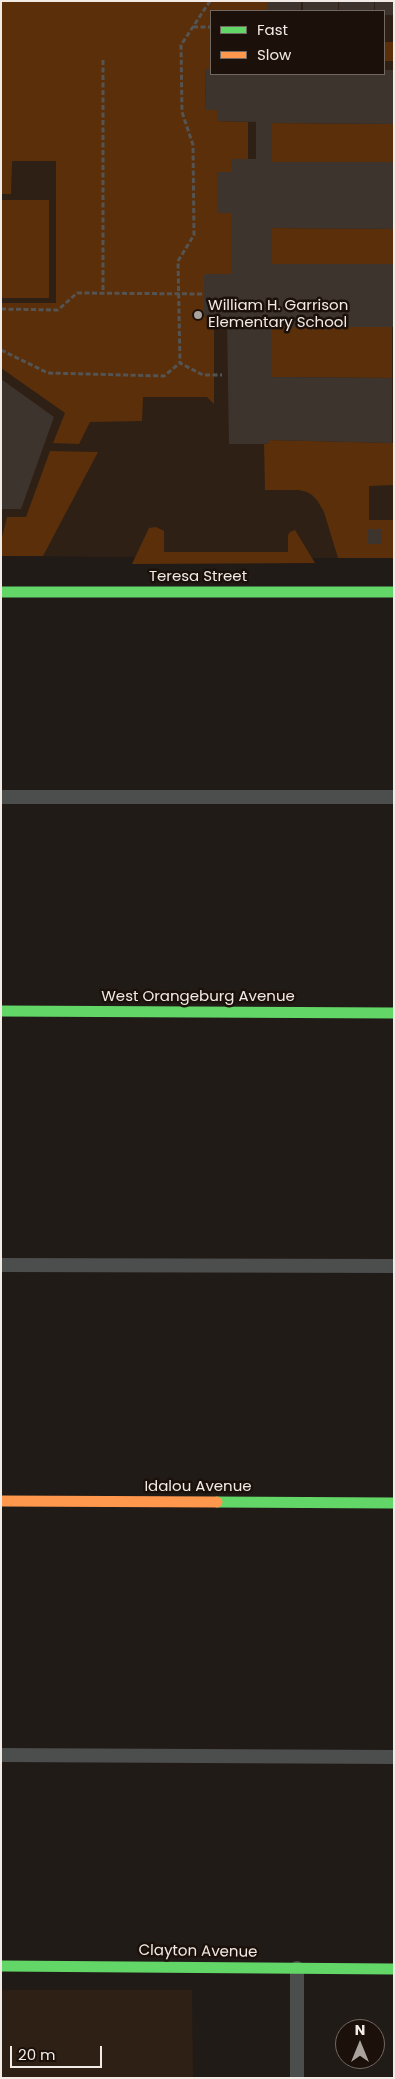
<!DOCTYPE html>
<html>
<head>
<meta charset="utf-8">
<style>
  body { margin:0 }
  #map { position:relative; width:395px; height:2079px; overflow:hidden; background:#211b17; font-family:Poppins,sans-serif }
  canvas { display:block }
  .frame { position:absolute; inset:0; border:2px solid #f2eae5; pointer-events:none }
  .legend { position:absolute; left:210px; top:10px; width:175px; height:65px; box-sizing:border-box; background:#1b110a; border:1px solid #716862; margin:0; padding:6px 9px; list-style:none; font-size:15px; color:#f2eae5 }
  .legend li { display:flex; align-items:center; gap:10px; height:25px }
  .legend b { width:25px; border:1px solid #716862 }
  .north { position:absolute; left:335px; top:2019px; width:50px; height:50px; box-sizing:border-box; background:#1b110a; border:1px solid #716862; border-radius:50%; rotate:0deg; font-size:14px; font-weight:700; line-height:20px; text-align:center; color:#f2eae5 }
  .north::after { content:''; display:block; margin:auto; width:18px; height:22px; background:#a9a29d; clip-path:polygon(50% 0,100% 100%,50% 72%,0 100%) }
  .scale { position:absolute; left:10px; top:2046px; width:92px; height:22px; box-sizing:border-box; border:2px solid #f2eae5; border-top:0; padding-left:6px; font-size:15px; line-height:18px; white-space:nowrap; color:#f2eae5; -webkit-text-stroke:4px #1b110a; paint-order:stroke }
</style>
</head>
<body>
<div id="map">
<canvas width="395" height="2079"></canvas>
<div class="frame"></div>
<ul class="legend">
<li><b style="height:6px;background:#63d668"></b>Fast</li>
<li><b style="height:6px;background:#ff974d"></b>Slow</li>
</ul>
<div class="north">N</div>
<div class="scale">20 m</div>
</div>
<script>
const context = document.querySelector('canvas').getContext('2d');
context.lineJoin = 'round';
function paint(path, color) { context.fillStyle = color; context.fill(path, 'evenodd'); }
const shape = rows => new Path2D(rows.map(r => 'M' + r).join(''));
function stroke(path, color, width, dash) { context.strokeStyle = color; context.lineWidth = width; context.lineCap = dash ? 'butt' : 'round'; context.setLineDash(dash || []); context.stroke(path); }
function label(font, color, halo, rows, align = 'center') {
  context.font = font + ' Poppins,sans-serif'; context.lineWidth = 5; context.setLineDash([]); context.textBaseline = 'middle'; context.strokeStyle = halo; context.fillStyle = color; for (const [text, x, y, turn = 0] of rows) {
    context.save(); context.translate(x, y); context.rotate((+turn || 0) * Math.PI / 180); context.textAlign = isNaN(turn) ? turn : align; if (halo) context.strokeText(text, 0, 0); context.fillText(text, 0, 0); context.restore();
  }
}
paint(shape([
  [1,1,394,1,394,558,312,558,315,563,132,564,135,557,1,556],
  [211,11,384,11,384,74,211,74],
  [1,1990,192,1990,193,2078,1,2078]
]), '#2f2016');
paint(shape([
  [1,1,267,1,267,11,211,11,211,69,206,70,205,110,217,110,217,121,248,122,248,159,231,159,231,172,217,172,217,213,231,213,231,274,204,274,204,316,214,317,214,404,207,397,143,397,142,421,90,422,79,444,53,443,65,413,1,368,1,303,56,303,56,161,12,161,11,194,1,194],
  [384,42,394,42,394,61,384,61],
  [272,123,394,124,394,162,272,162],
  [1,200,49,200,49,298,1,298],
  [272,228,394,229,394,264,272,264],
  [271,327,392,327,392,378,271,377],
  [269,440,394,443,394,485,369,486,369,520,394,520,394,558,338,558,324,512,317,500,312,495,307,492,299,490,265,490,264,444,269,443],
  [368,529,382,529,382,544,368,544],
  [50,451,98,452,43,556,1,556,1,541,7,517,26,517],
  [156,527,164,531,164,552,288,552,288,535,290,532,295,530,315,563,132,564,149,528]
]), '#5a2f09');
paint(shape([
  [267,1,301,1,301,11,267,11],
  [303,1,338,1,338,11,303,11],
  [339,1,374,1,374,11,339,11],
  [375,1,394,1,394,15,384,15,384,11,375,11],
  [206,69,211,69,211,74,384,74,384,70,394,70,394,124,272,123,272,162,394,162,394,229,272,228,272,264,394,264,394,327,271,327,271,377,392,378,392,443,269,440,269,443,264,444,229,444,227,317,204,316,204,274,231,274,231,213,217,213,217,172,231,172,231,159,256,159,256,122,217,121,217,110,205,110],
  [1,379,54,417,21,509,1,509],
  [368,529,382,529,382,544,368,544]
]), '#3d342e');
stroke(shape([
  [210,1,181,45,182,112,193,145,194,235,178,261,180,363,203,375,222,375],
  [193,27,211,27],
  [103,60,103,293],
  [1,309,58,310,77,293,204,294],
  [1,350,48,373,164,376,180,363]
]), '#555453', 3, [5, 2.5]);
stroke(shape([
  [1,797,394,797],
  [1,1265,394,1266],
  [1,1755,394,1757],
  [297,1968,297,2078]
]), '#4c4d4d', 14);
stroke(shape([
  [1,592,394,592],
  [1,1011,394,1013],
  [217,1502,394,1503],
  [1,1966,394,1969]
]), '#63d668', 11);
stroke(shape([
  [1,1501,217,1502]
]), '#ff974d', 11);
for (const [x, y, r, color] of [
  [198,315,5,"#a9a29d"]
]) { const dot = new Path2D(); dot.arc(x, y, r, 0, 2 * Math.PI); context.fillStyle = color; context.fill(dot); stroke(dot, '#1b110a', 2); }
label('15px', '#f2eae5', '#1b110a', [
  ["William H. Garrison",208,306],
  ["Elementary School",208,323]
], 'left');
label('15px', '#f2eae5', '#1b110a', [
  ["Teresa Street",198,577],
  ["West Orangeburg Avenue",198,997],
  ["Idalou Avenue",198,1487],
  ["Clayton Avenue",198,1952,1]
]);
</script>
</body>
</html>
